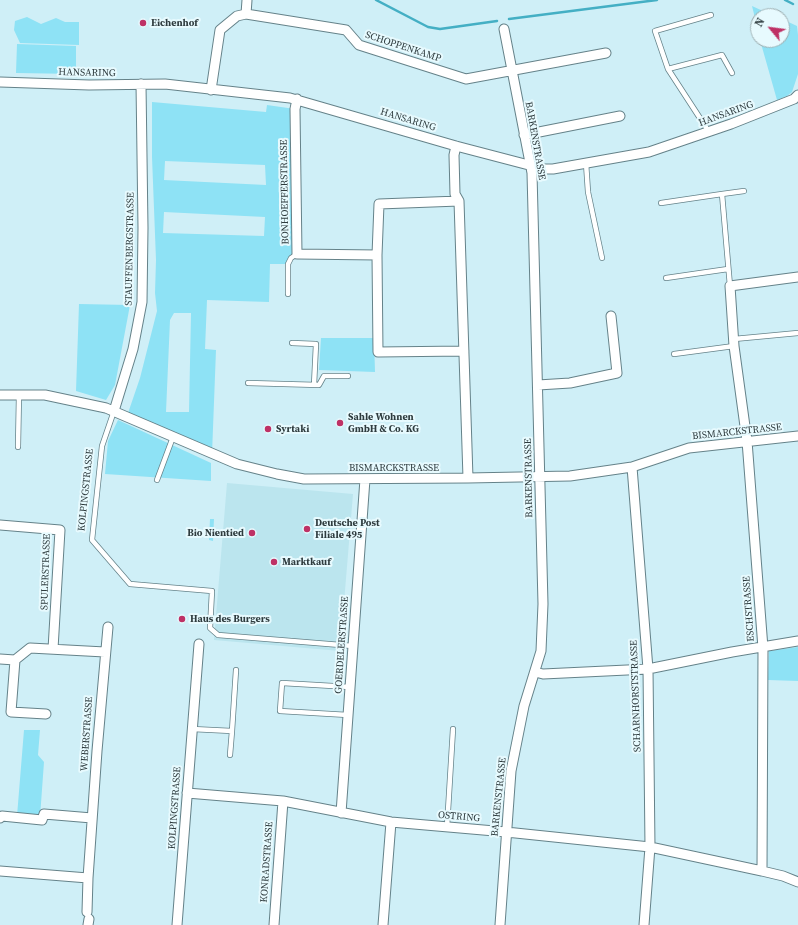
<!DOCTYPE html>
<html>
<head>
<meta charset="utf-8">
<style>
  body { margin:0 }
  #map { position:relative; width:798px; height:925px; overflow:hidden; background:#cfeff7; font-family:"Source Serif 4",serif }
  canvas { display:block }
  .north { position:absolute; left:750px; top:8px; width:40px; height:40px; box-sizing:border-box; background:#e7fafe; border:1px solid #9daeb1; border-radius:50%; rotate:299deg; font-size:11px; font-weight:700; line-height:16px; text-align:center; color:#2e3b3e }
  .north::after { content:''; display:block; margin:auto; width:14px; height:18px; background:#be3165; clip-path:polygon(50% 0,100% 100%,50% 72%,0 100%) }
</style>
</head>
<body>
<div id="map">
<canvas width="798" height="925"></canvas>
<div class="north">N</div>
</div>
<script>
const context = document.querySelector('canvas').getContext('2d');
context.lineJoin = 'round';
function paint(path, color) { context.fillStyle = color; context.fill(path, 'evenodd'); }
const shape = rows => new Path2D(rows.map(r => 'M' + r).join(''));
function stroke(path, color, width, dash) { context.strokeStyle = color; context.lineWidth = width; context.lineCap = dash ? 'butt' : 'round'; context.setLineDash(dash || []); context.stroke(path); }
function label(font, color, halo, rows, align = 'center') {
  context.font = font + ' "Source Serif 4",serif'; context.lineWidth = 4; context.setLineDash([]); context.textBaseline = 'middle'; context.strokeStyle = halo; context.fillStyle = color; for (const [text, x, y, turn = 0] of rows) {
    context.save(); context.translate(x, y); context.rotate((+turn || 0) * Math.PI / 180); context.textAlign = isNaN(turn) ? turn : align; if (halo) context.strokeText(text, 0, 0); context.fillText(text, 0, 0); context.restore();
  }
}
paint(shape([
  [227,483,353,494,340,651,214,640]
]), '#bbe5ee');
paint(shape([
  [752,6,774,16,758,16,758,30],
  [27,17,41,24,56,18,65,22,79,22,79,45,20,43,14,30,15,21],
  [782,19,797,26,798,35,798,74,792,92,787,96,777,100,760,40,782,40],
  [17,44,76,46,76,74,16,73],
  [152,102,266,112,267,105,295,109,297,244,287,264,270,264,269,302,207,300,205,349,216,350,212,454,127,416,140,378,157,311,155,293,156,260,152,157],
  [165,161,265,165,266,185,164,180],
  [164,212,265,217,264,236,163,233],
  [174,313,191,313,189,412,166,412,170,320],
  [79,304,130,305,115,385,106,400,76,391],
  [321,338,374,338,375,372,319,370],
  [118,420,211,463,211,481,105,474,108,441],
  [210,519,214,519,213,541,209,540],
  [798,647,798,681,768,680,769,651],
  [24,730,40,730,38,755,44,762,40,817,17,816]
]), '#8ee2f5');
stroke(shape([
  [376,0,428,27,440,29,497,21],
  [785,0,793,4],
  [509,19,657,0]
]), '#44afc4', 2.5);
const service = shape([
  [668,69,722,55,732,73],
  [709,132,668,69,655,31,711,15],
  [586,163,588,192,602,258],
  [722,194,744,191],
  [661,203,722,194,730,286],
  [666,278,728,269],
  [288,294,288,264,291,258,297,254],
  [734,339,798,333],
  [292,343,316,344,314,385],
  [674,354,734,346],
  [248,383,319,385,324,376,348,376],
  [114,411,102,446,92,540,130,584,212,591,210,628,218,635,353,646],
  [18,447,19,394],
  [157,480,173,437],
  [348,715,280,711,282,683,350,687],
  [192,729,232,731,236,670],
  [230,755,232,731],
  [447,827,453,729]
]);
const minor = shape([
  [246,14,346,30,359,45,466,79,606,53],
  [0,82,89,85,165,84,290,98,456,146,544,169,553,169,649,152,731,124,794,99,798,95],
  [211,90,220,30,237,16,246,14,247,0],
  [297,99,295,109,297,254,377,255,378,352,464,351],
  [524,135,620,116],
  [456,146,454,155,455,194,459,201,468,478],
  [377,255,379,204,459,201],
  [538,385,570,383,617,373,611,316],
  [0,395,45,395,106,408,237,464,277,474,304,479,468,478,570,476,632,467,689,448,798,436],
  [114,411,133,349,142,302,143,228,141,84],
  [632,467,648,669,650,847,644,925],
  [0,525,60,530,53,649],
  [0,659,15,660,30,648,105,652],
  [15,660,11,712,46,714],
  [535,672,543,674,648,669,732,652,798,641],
  [187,793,283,801,391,822,506,832,650,847,762,871,783,876,798,882],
  [341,813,365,479],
  [0,818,2,816,42,820,44,814,92,818],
  [0,871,88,878],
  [762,871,763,648,747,441,734,346,730,286,798,277],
  [87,912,88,878,97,751,108,627],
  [88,925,89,919],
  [177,925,199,644],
  [274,925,283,801],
  [383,925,391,822],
  [500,925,511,771,524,706,541,651,543,604,532,173,504,29]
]);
stroke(service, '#658289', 6);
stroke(minor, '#658289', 11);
stroke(service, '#fff', 4.5);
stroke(minor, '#fff', 9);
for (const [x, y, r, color] of [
  [143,23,4,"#be3165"],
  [340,423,4,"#be3165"],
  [268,429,4,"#be3165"],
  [307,529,4,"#be3165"],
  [252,533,4,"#be3165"],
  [274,562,4,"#be3165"],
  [182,619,4,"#be3165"]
]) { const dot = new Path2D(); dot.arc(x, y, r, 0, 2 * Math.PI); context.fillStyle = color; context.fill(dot); stroke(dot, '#e7fafe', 1.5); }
label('bold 10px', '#2e3b3e', '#e7fafe', [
  ["Eichenhof",151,23],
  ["Sahle Wohnen",348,417],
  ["GmbH & Co. KG",348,429],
  ["Syrtaki",276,429],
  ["Deutsche Post",315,523],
  ["Filiale 495",315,535],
  ["Bio Nientied",244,533,"right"],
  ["Marktkauf",282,562],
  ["Haus des Burgers",190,619]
], 'left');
label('10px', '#2e3b3e', '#e7fafe', [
  ["SCHOPPENKAMP",403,47,18],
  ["HANSARING",87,73,1],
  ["HANSARING",726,114,-20],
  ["HANSARING",408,120,17],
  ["BARKENSTRASSE",535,141,80],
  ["BONHOEFFERSTRASSE",285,192,-91],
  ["STAUFFENBERGSTRASSE",130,249,-89],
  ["BISMARCKSTRASSE",737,432,-6],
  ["BISMARCKSTRASSE",394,468],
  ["BARKENSTRASSE",529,478,-91],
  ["KOLPINGSTRASSE",86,490,-84],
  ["SPULERSTRASSE",46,572,-88],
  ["ESCHSTRASSE",749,609,-94],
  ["GOERDELERSTRASSE",342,645,-86],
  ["SCHARNHORSTSTRASSE",636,696,-92],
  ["WEBERSTRASSE",87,734,-86],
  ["BARKENSTRASSE",499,797,-84],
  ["KOLPINGSTRASSE",175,808,-86],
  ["OSTRING",459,817,5],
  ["KONRADSTRASSE",267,862,-86]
]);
</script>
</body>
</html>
